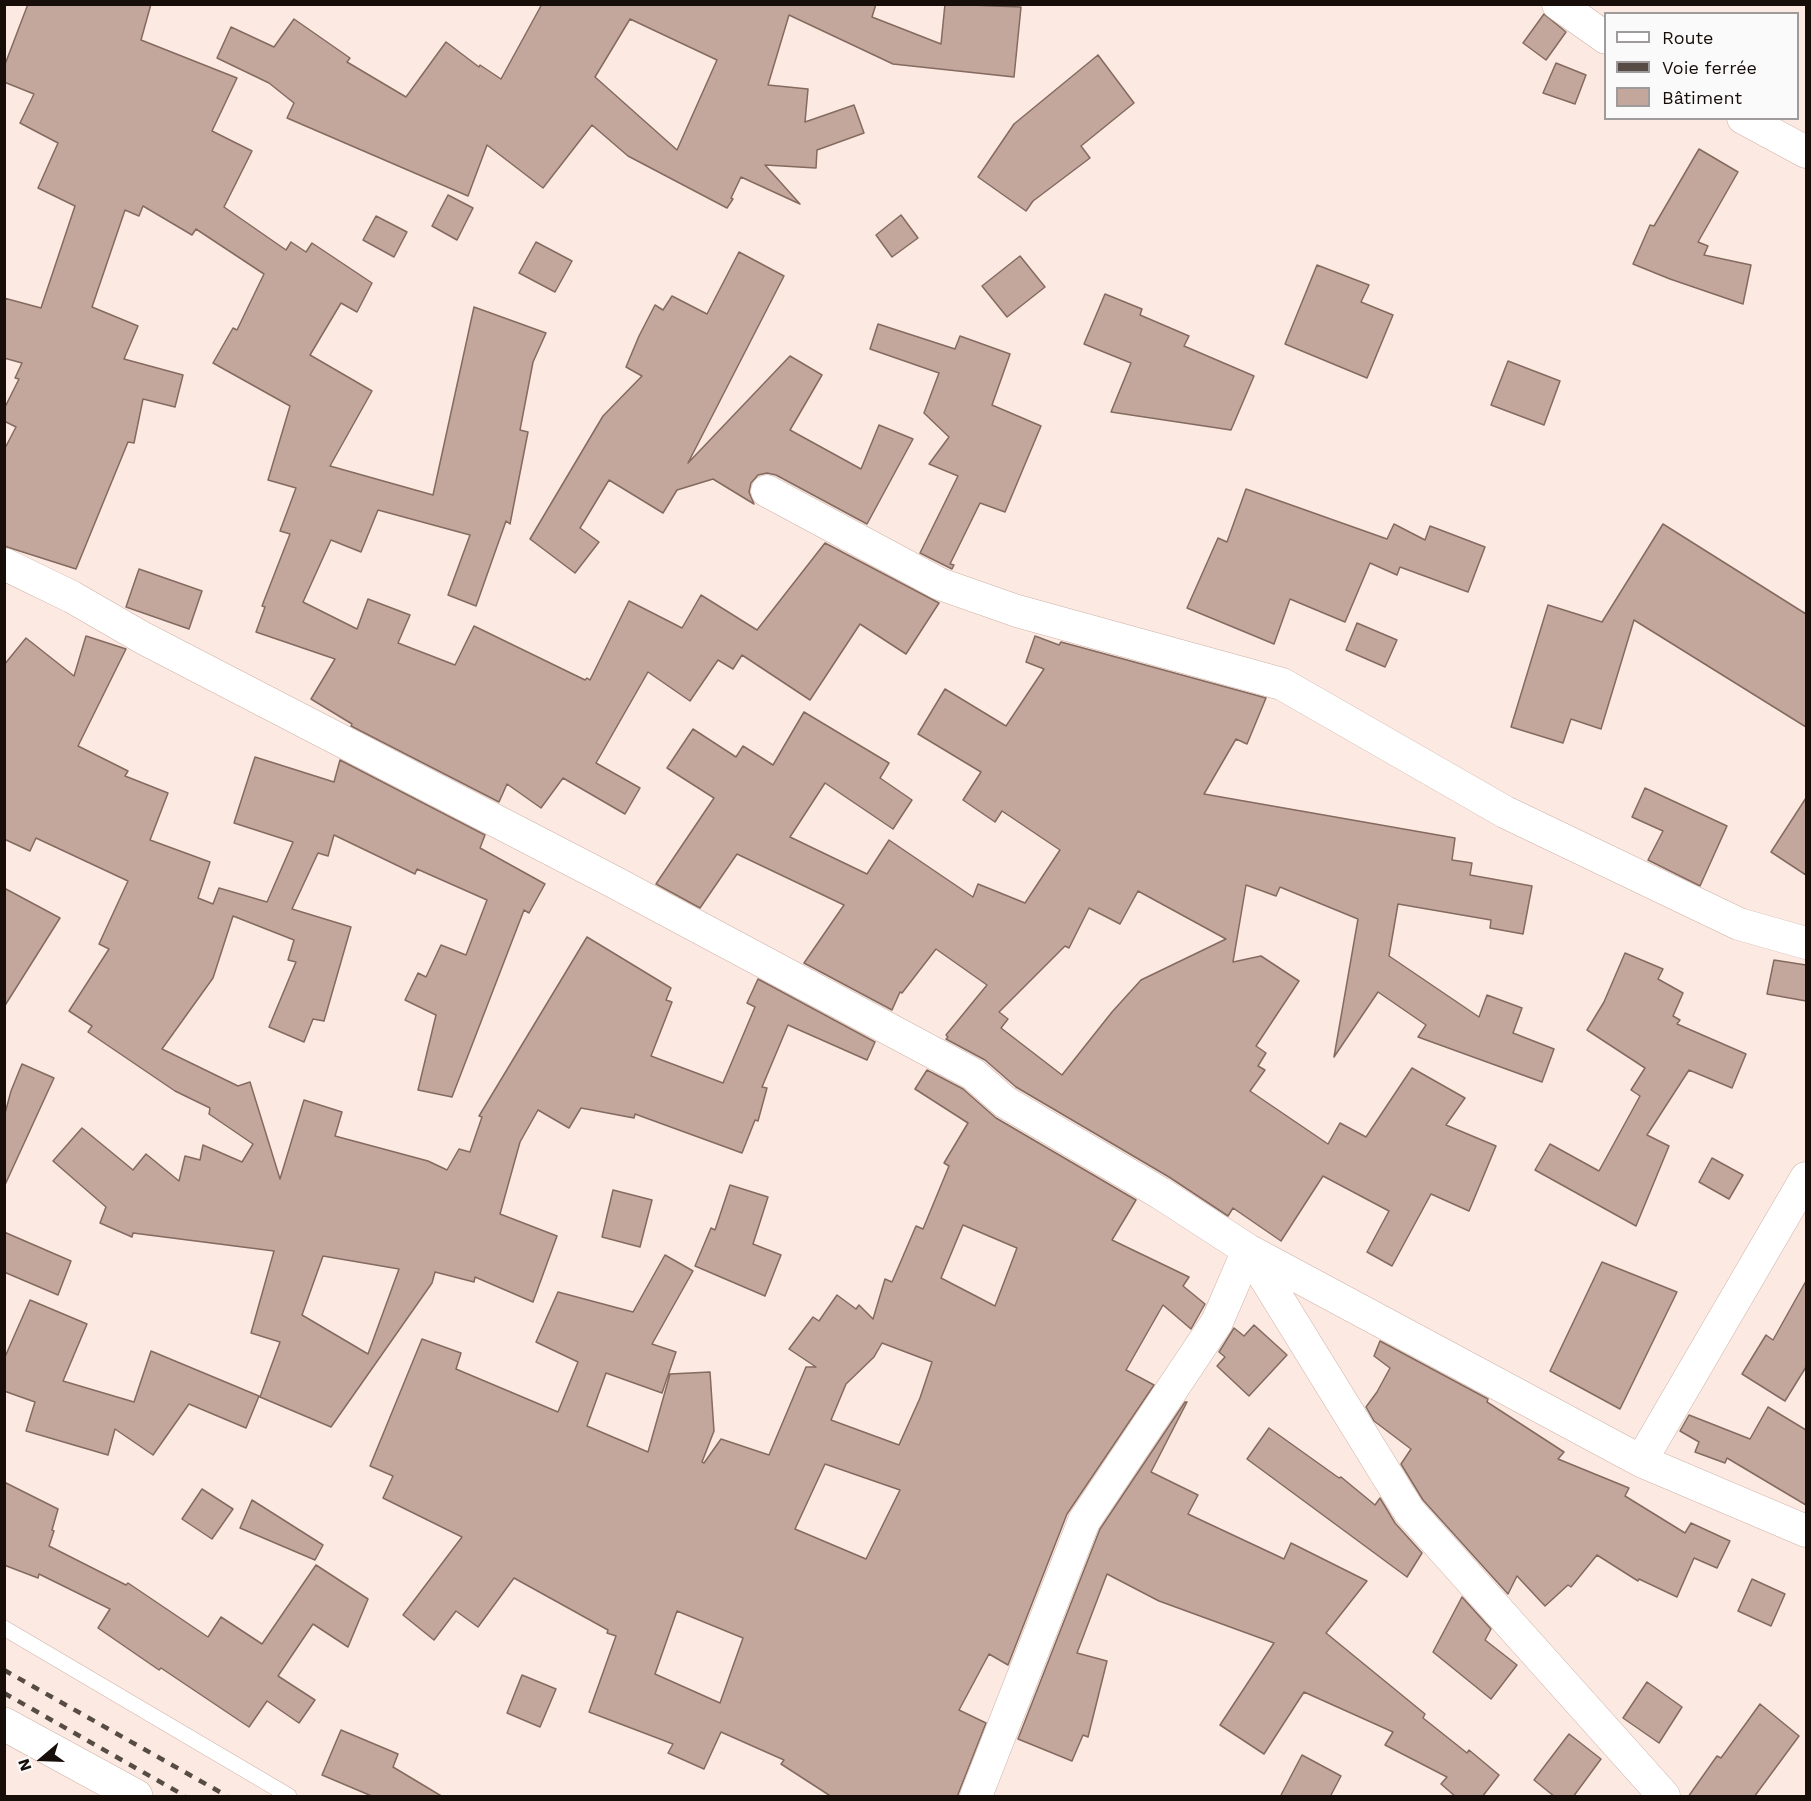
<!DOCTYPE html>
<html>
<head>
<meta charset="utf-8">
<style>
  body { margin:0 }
  #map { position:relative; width:1811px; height:1801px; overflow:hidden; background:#fbe9e2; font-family:"Work Sans",sans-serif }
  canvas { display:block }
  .frame { position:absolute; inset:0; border:6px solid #170d09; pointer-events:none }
  .legend { position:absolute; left:1604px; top:12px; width:195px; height:108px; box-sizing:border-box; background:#fafafa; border:2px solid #9f9b9a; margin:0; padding:8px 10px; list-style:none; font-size:18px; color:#170d09 }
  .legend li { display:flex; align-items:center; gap:12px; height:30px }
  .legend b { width:30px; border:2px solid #9f9b9a }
  .north { position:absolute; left:12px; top:1729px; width:60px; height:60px; -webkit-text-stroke:4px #fafafa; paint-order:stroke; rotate:251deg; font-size:16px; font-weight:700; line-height:24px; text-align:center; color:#170d09 }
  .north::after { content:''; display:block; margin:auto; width:21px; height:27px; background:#170d09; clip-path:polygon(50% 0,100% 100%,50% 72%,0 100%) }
</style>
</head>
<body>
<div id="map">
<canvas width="1811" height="1801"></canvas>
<div class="frame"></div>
<ul class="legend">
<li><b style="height:8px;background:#fff"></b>Route</li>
<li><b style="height:8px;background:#574b46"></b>Voie ferrée</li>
<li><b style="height:16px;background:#c3a79c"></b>Bâtiment</li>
</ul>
<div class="north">N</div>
</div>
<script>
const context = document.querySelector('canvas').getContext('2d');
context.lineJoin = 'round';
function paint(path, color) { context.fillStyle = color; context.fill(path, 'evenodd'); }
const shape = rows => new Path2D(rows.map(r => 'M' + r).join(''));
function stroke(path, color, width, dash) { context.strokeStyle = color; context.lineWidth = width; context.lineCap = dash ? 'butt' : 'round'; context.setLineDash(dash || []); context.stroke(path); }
const building = shape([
  [28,4,151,4,141,40,237,78,212,131,252,151,224,207,286,250,291,242,306,252,312,243,372,283,357,312,341,303,310,355,372,391,330,466,433,495,474,307,546,333,533,362,520,430,528,432,510,524,506,521,476,606,448,595,470,535,378,510,361,552,331,540,303,602,357,629,368,599,410,615,398,643,455,665,474,626,585,680,587,678,590,680,629,601,682,628,701,595,757,630,825,543,939,603,906,654,860,624,810,700,742,655,733,669,718,660,690,701,648,672,596,763,640,788,625,814,563,778,541,808,507,784,499,802,351,726,352,724,311,699,335,659,256,632,265,607,262,606,290,534,280,531,296,488,268,480,290,406,213,363,233,328,237,330,264,274,196,229,192,235,143,206,139,216,125,210,92,307,138,326,124,359,183,375,175,407,143,399,134,443,128,442,76,569,4,546,4,450,16,427,4,421,4,409,19,379,15,378,22,363,4,358,4,298,41,308,75,206,38,188,58,143,20,123,34,94,4,82,4,67,28,4],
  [542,4,876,4,872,17,941,44,945,4,1021,7,1014,77,893,64,789,15,768,85,808,89,805,122,854,105,864,133,817,150,816,168,765,165,800,204,741,177,731,198,733,199,727,208,628,156,592,125,543,188,487,145,468,196,287,118,294,103,269,83,217,58,231,27,274,47,294,19,350,58,347,62,406,97,446,42,479,67,480,65,501,79,542,4],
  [630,19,717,60,677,150,595,77,630,19],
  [1544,14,1566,32,1546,60,1523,43,1544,14],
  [1098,55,1134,103,1081,146,1090,158,1033,201,1026,211,978,177,1014,124,1098,55],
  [1556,63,1586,75,1575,104,1543,93,1556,63],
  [1699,149,1738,172,1698,242,1708,246,1704,255,1751,265,1743,304,1670,279,1633,264,1650,225,1654,226,1699,149],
  [448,195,473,208,457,240,432,226,448,195],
  [901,215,918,238,892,257,876,235,901,215],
  [376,216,407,232,394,257,363,240,376,216],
  [536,242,572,261,555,292,519,273,536,242],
  [739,252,784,276,688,463,790,356,822,375,790,430,861,469,879,425,913,439,867,524,776,475,767,473,758,475,751,483,749,492,754,504,713,479,677,490,663,513,609,480,580,528,599,542,575,573,530,539,603,416,642,376,626,367,639,336,655,305,663,310,672,296,707,314,739,252],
  [1020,256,1045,287,1007,317,982,286,1020,256],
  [1317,265,1369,285,1361,302,1393,315,1367,378,1285,344,1317,265],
  [1105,294,1142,309,1140,315,1189,336,1184,346,1254,376,1231,430,1111,412,1131,363,1084,344,1105,294],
  [878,324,955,349,960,336,1010,354,992,405,1041,426,1005,512,980,503,950,564,954,565,952,569,920,553,958,476,929,464,949,437,924,413,939,373,870,349,878,324],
  [1508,361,1560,381,1544,425,1491,405,1508,361],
  [1246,489,1387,539,1394,524,1425,540,1430,526,1485,547,1468,592,1400,567,1397,575,1370,563,1345,622,1290,599,1274,644,1187,608,1218,538,1227,542,1246,489],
  [1663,524,1806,614,1806,727,1634,620,1601,729,1571,719,1563,743,1511,727,1548,605,1602,622,1663,524],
  [139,569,202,591,189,629,126,607,139,569],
  [1357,623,1397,640,1385,667,1346,650,1357,623],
  [86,636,126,649,78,746,128,771,125,776,168,793,150,840,210,862,198,898,213,904,219,888,267,902,293,842,234,823,255,757,334,782,340,760,485,835,480,848,545,884,529,913,524,910,452,1097,418,1090,436,1015,405,1000,418,973,426,977,441,945,466,955,487,900,417,869,415,874,334,835,328,856,318,853,292,909,351,927,324,1021,313,1019,304,1042,269,1027,296,962,288,960,294,940,233,916,213,978,162,1049,238,1086,250,1082,280,1179,304,1100,342,1112,335,1136,428,1161,447,1170,459,1149,470,1152,482,1117,479,1116,587,937,671,988,666,1000,672,1002,651,1056,723,1083,755,1007,747,1003,758,979,875,1042,867,1060,788,1025,762,1087,767,1088,758,1121,755,1120,742,1153,635,1114,634,1118,581,1108,569,1128,538,1110,520,1142,500,1214,557,1236,533,1302,475,1277,474,1282,435,1272,432,1283,331,1427,260,1397,280,1342,251,1333,274,1251,133,1233,132,1237,100,1223,106,1207,53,1161,82,1128,133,1170,146,1154,179,1181,185,1156,200,1160,203,1145,242,1162,253,1144,209,1114,210,1108,175,1091,88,1032,92,1026,69,1011,109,949,99,944,128,881,36,838,30,851,4,839,4,665,26,638,74,676,86,636],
  [323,1256,399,1269,368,1354,302,1315,323,1256],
  [1035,636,1059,645,1061,642,1266,698,1247,744,1236,739,1204,794,1455,838,1452,860,1472,863,1470,875,1532,886,1523,934,1490,928,1491,920,1398,904,1389,956,1479,1017,1487,995,1522,1008,1513,1033,1554,1049,1542,1082,1418,1037,1426,1025,1378,992,1334,1057,1358,919,1280,887,1276,896,1246,885,1233,962,1261,956,1299,981,1256,1046,1266,1053,1258,1066,1265,1070,1250,1091,1328,1144,1340,1123,1366,1137,1412,1068,1465,1098,1446,1125,1496,1146,1469,1211,1431,1194,1392,1266,1367,1252,1389,1211,1323,1176,1281,1241,1233,1208,1228,1216,1169,1177,1016,1087,985,1060,946,1039,948,1037,946,1035,987,985,936,949,902,993,900,992,892,1010,804,963,844,905,737,854,700,908,656,884,714,798,667,768,693,729,736,757,743,746,773,765,804,712,889,763,880,778,912,800,893,829,825,783,790,837,867,874,889,840,973,897,978,884,1025,903,1060,850,1002,811,995,822,963,800,981,772,918,734,945,689,1006,726,1044,669,1026,662,1035,636],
  [1138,891,1226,939,1141,980,1112,1012,1062,1075,1001,1028,1008,1019,999,1012,1065,946,1069,948,1089,908,1120,924,1138,891],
  [1645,788,1727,826,1700,886,1648,860,1663,831,1632,817,1645,788],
  [1806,798,1806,875,1771,852,1806,798],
  [4,888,60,918,4,1007,4,888],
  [1625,953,1663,969,1658,979,1683,993,1673,1016,1680,1020,1677,1024,1746,1054,1732,1088,1689,1070,1647,1135,1669,1146,1636,1226,1535,1170,1550,1144,1599,1171,1640,1096,1631,1090,1645,1068,1587,1030,1604,1002,1625,953],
  [1774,960,1806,965,1806,1001,1767,994,1774,960],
  [22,1064,54,1078,4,1187,4,1117,11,1091,22,1064],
  [927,1070,963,1089,996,1118,1136,1200,1112,1240,1189,1277,1183,1286,1205,1304,1191,1329,1163,1305,1126,1370,1154,1385,1067,1514,1008,1665,989,1654,959,1710,986,1723,957,1797,832,1797,781,1764,784,1760,721,1732,704,1769,668,1753,673,1744,589,1712,616,1636,607,1633,608,1630,514,1578,478,1627,456,1611,434,1640,403,1615,462,1537,383,1498,393,1476,370,1466,422,1339,461,1353,456,1369,558,1412,578,1362,536,1342,558,1292,633,1312,665,1255,693,1271,652,1344,676,1352,662,1393,606,1373,587,1426,648,1452,670,1374,710,1372,714,1431,702,1462,704,1463,721,1439,769,1455,806,1367,816,1367,789,1349,813,1317,819,1321,837,1295,856,1309,859,1305,873,1319,885,1279,892,1282,916,1226,923,1229,949,1166,944,1163,968,1123,915,1089,927,1070],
  [963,1225,1017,1248,995,1306,941,1278,963,1225],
  [882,1343,932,1362,920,1398,899,1445,831,1420,846,1384,874,1357,882,1343],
  [825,1464,900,1490,866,1559,795,1529,825,1464],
  [677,1611,743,1638,720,1703,655,1674,677,1611],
  [1712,1158,1743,1175,1729,1199,1699,1182,1712,1158],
  [730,1185,768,1197,753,1244,781,1255,765,1296,695,1266,711,1228,715,1230,730,1185],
  [613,1190,652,1200,640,1247,602,1237,613,1190],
  [4,1232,71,1261,58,1295,4,1272,4,1232],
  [1602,1262,1677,1292,1620,1409,1550,1371,1602,1262],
  [1806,1281,1806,1367,1785,1401,1742,1374,1766,1335,1773,1340,1806,1281],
  [30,1300,87,1324,63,1381,134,1402,151,1351,259,1396,246,1428,189,1404,153,1455,115,1429,108,1455,26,1431,35,1402,4,1391,4,1359,30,1300],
  [1254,1325,1287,1355,1249,1396,1217,1366,1225,1357,1219,1352,1234,1328,1244,1336,1254,1325],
  [1380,1341,1488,1399,1487,1402,1564,1452,1558,1459,1629,1488,1625,1496,1685,1533,1691,1523,1730,1541,1717,1568,1694,1558,1677,1597,1639,1579,1638,1581,1597,1555,1571,1587,1568,1585,1545,1606,1517,1576,1508,1594,1423,1500,1401,1464,1411,1449,1374,1421,1366,1407,1377,1392,1390,1368,1374,1356,1380,1341],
  [1185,1402,1187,1402,1151,1472,1198,1495,1188,1514,1284,1559,1291,1543,1367,1581,1326,1633,1425,1714,1423,1718,1467,1753,1469,1750,1499,1775,1482,1797,1456,1797,1441,1784,1447,1777,1385,1745,1393,1732,1304,1692,1264,1754,1220,1725,1274,1643,1159,1601,1107,1574,1077,1653,1107,1661,1088,1737,1083,1735,1072,1761,1018,1739,1100,1529,1185,1402],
  [1768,1407,1806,1430,1806,1505,1727,1458,1725,1463,1695,1452,1699,1442,1680,1431,1689,1415,1750,1439,1768,1407],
  [1269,1428,1339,1478,1341,1477,1375,1505,1380,1498,1395,1523,1422,1553,1407,1577,1247,1459,1269,1428],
  [4,1482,58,1509,52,1530,54,1531,49,1546,126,1585,128,1583,208,1637,221,1617,262,1644,316,1565,368,1599,348,1647,313,1624,278,1676,315,1700,299,1723,267,1701,249,1727,161,1668,159,1670,98,1628,110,1609,39,1574,38,1578,4,1565,4,1482],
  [202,1489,233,1509,212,1539,182,1519,202,1489],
  [252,1500,323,1545,315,1560,240,1528,252,1500],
  [1752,1579,1785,1594,1771,1626,1738,1611,1752,1579],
  [1462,1597,1491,1629,1485,1640,1517,1665,1491,1699,1433,1652,1462,1597],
  [522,1675,556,1689,540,1727,507,1713,522,1675],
  [1647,1682,1682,1707,1659,1743,1623,1718,1647,1682],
  [1760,1704,1799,1736,1754,1797,1688,1797,1717,1756,1721,1758,1760,1704],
  [341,1730,398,1754,393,1767,443,1797,374,1797,322,1775,341,1730],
  [1569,1734,1601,1759,1573,1797,1555,1797,1534,1780,1569,1734],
  [1302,1755,1341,1776,1330,1797,1280,1797,1302,1755]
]);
paint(building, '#c3a79c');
stroke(building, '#846a5f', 1.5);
const service = shape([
  [4,1628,289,1796]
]);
const minor = shape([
  [1558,4,1606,38],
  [1743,118,1806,152],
  [767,491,940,584,1017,611,1282,684,1505,812,1739,924,1806,943],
  [4,564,72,597,143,638,614,882,973,1074,1005,1102,1160,1193,1248,1250,1641,1461,1806,1531],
  [1248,1250,1409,1511,1664,1796],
  [1641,1461,1806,1178],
  [976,1796,1084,1521,1217,1322,1248,1250]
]);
const primary = shape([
  [4,1724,136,1796]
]);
stroke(service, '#cfb2a6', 16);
stroke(minor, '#cfb2a6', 33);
stroke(primary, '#cfb2a6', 34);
stroke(service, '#fff', 15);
stroke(minor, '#fff', 32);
stroke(primary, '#fff', 33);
stroke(shape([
  [4,1670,227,1796],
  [4,1693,185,1796]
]), '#574b46', 4.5, [8, 8]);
</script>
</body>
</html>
